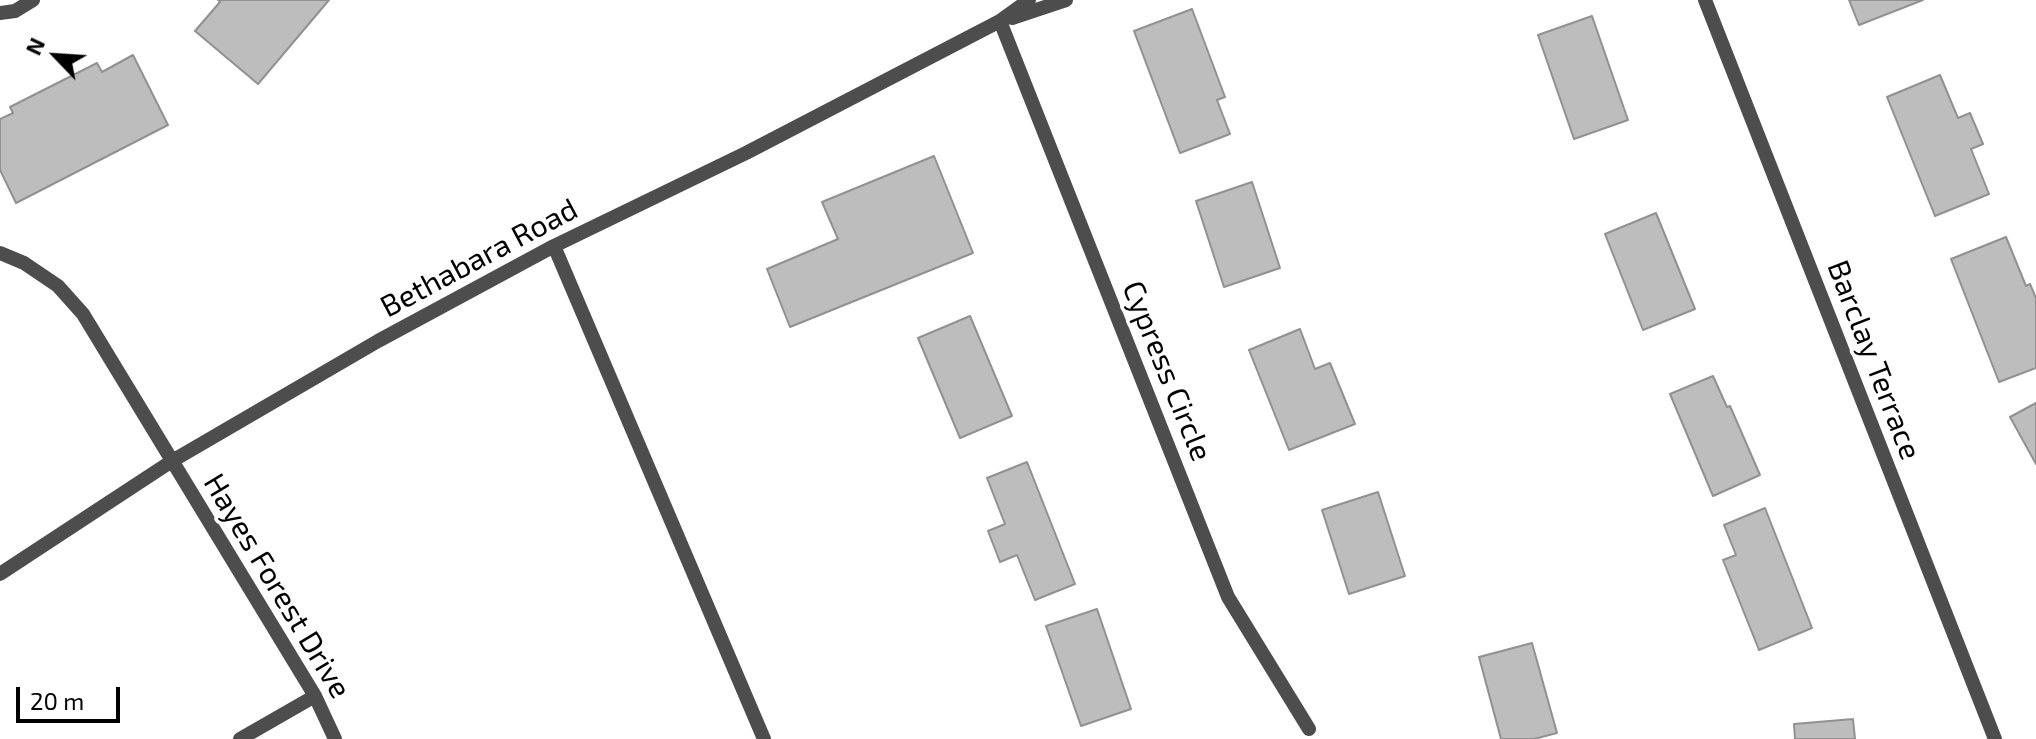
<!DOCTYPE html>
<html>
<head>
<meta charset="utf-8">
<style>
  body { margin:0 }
  #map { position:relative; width:2036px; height:739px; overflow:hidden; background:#fff; font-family:"Exo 2",sans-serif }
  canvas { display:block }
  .north { position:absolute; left:16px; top:16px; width:80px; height:80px; -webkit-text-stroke:6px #fff; paint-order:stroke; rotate:295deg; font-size:22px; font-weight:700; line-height:32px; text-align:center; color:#000 }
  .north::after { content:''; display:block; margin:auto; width:28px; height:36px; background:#000; clip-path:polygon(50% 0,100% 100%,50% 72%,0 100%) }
  .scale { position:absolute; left:16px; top:687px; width:104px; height:36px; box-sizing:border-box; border:4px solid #000; border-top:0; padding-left:10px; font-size:24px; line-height:28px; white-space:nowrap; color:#000; -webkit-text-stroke:6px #fff; paint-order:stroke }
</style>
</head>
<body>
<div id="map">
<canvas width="2036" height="739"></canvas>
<div class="north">N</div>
<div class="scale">20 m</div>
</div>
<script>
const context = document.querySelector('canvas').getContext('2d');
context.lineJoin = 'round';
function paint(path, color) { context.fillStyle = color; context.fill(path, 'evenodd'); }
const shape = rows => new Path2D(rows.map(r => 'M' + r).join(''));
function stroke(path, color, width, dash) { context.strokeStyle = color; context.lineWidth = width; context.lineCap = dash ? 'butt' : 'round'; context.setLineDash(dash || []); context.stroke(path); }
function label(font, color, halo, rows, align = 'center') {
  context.font = font + ' "Exo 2",sans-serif'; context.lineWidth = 7; context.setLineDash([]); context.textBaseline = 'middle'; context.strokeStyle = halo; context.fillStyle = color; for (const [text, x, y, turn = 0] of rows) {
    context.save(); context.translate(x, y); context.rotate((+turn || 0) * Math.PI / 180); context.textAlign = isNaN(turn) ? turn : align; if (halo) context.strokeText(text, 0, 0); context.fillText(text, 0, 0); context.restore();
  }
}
const building = shape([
  [218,0,329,0,258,84,195,31,220,2,218,0],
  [1849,0,1923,0,1859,25,1849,0],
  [1192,9,1225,97,1217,100,1230,134,1180,153,1134,31,1192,9],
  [1592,16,1628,120,1574,139,1538,35,1592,16],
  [133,55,168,125,16,203,0,170,0,119,13,113,10,107,97,63,102,72,133,55],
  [1940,75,1958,118,1970,113,1983,144,1971,149,1989,194,1935,216,1887,97,1940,75],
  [934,156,973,253,790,327,767,269,838,239,822,202,934,156],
  [1252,182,1280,268,1224,287,1196,201,1252,182],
  [1656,213,1695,309,1643,330,1605,234,1656,213],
  [2006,237,2026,286,2030,284,2036,298,2036,368,1999,382,1951,259,2006,237],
  [970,316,1012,416,960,438,918,338,970,316],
  [1300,329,1315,369,1330,363,1355,424,1289,450,1249,350,1300,329],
  [1713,376,1727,407,1730,406,1760,475,1713,496,1670,394,1713,376],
  [2036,403,2036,464,2010,417,2036,403],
  [1027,462,1075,584,1035,600,1017,555,1000,562,988,531,1005,524,987,478,1027,462],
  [1378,492,1405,576,1349,594,1322,510,1378,492],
  [1765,508,1812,628,1759,650,1723,560,1736,555,1724,525,1765,508],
  [1097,609,1131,709,1081,726,1046,626,1097,609],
  [1532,643,1557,733,1534,739,1501,739,1479,657,1532,643],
  [1853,719,1855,739,1795,739,1794,724,1853,719]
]);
paint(building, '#bdbdbd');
stroke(building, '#919191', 2);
stroke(shape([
  [1705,0,1995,739],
  [0,13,15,11,33,0],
  [1012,18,1066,0],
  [1000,21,1228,597,1309,729],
  [554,246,764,739],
  [0,253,24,263,58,286,83,314,315,696,335,739],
  [0,574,172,461,378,341,554,246,746,153,1000,21,1029,0],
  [240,739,315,696]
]), '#4d4d4d', 14);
label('30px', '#000', '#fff', [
  ["Bethabara Road",479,258,-28],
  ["Barclay Terrace",1874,360,69],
  ["Cypress Circle",1167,371,68],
  ["Hayes Forest Drive",277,586,59]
]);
</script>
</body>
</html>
